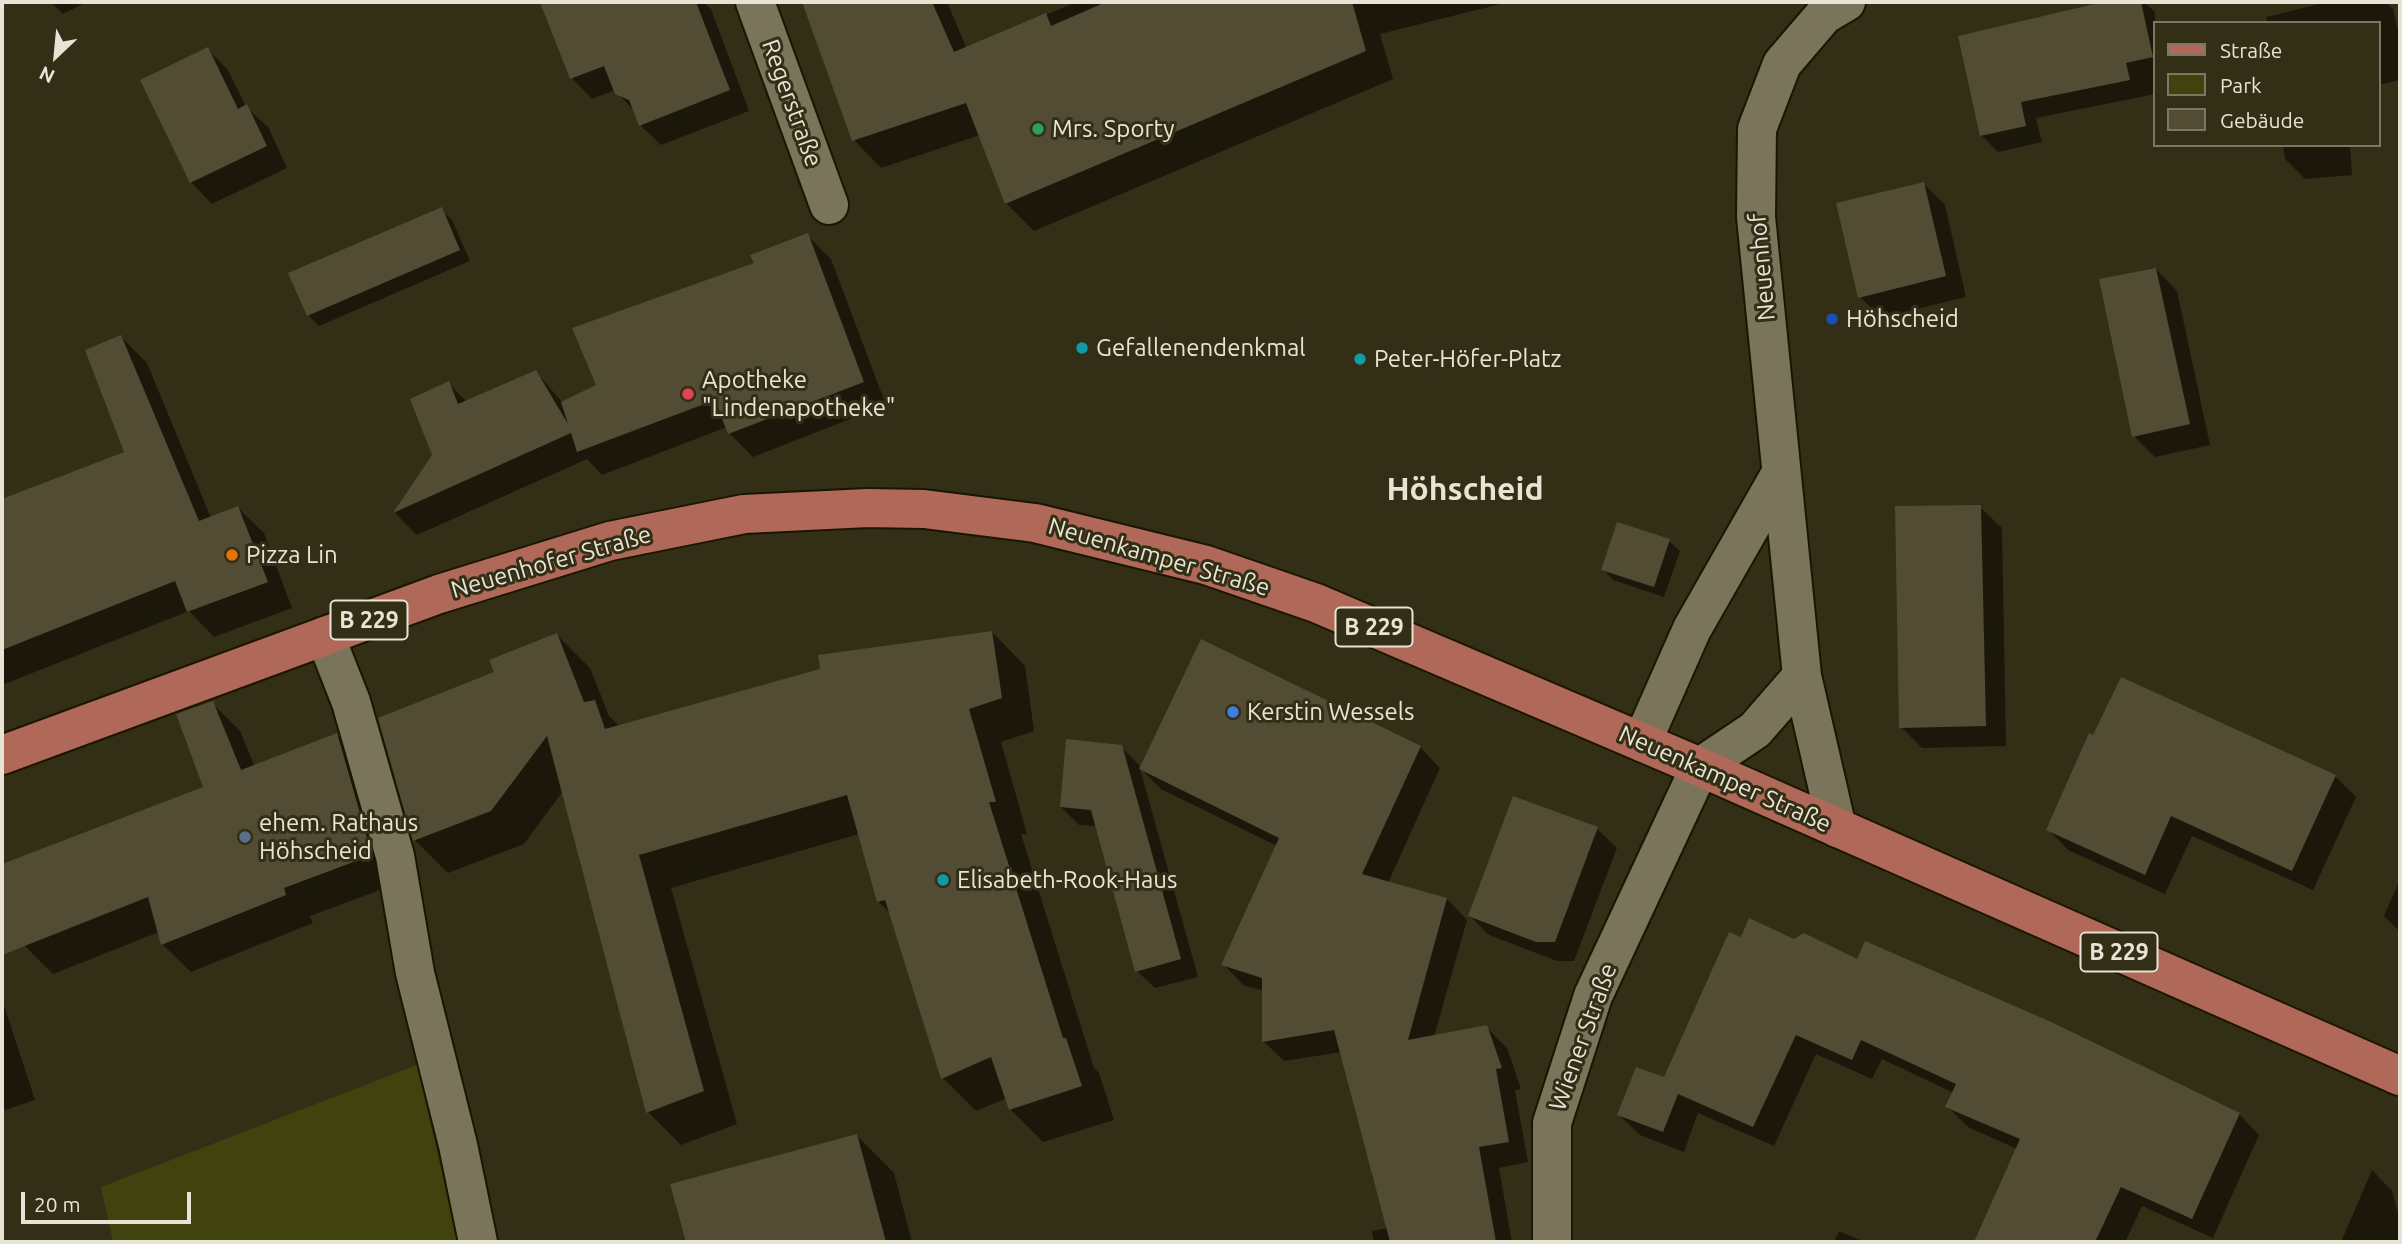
<!DOCTYPE html>
<html>
<head>
<meta charset="utf-8">
<style>
  body { margin:0 }
  #map { position:relative; width:2402px; height:1244px; overflow:hidden; background:#332e16; font-family:Ubuntu,sans-serif }
  canvas { display:block }
  .frame { position:absolute; inset:0; border:4px solid #e7e4d6; pointer-events:none }
  .legend { position:absolute; left:2153px; top:21px; width:228px; height:126px; box-sizing:border-box; background:#332e16; border:2px solid #7b7763; margin:0; padding:9px 12px; list-style:none; font-size:21px; color:#e7e4d6 }
  .legend li { display:flex; align-items:center; gap:14px; height:35px }
  .legend b { width:35px; border:2px solid #7b7763 }
  .north { position:absolute; left:21px; top:21px; width:70px; height:70px; -webkit-text-stroke:5px #332e16; paint-order:stroke; rotate:206deg; font-size:19px; font-weight:700; line-height:28px; text-align:center; color:#e7e4d6 }
  .north::after { content:''; display:block; margin:auto; width:24px; height:32px; background:#e7e4d6; clip-path:polygon(50% 0,100% 100%,50% 72%,0 100%) }
  .scale { position:absolute; left:21px; top:1192px; width:170px; height:32px; box-sizing:border-box; border:4px solid #e7e4d6; border-top:0; padding-left:9px; font-size:21px; line-height:24px; white-space:nowrap; color:#e7e4d6; -webkit-text-stroke:5px #332e16; paint-order:stroke }
</style>
</head>
<body>
<div id="map">
<canvas width="2402" height="1244"></canvas>
<div class="frame"></div>
<ul class="legend">
<li><b style="height:9px;background:#b06958"></b>Straße</li>
<li><b style="height:19px;background:#41430f"></b>Park</li>
<li><b style="height:19px;background:#514c33"></b>Gebäude</li>
</ul>
<div class="north">N</div>
<div class="scale">20 m</div>
</div>
<script>
const context = document.querySelector('canvas').getContext('2d');
context.lineJoin = 'round';
function paint(path, color) { context.fillStyle = color; context.fill(path, 'evenodd'); }
const shape = rows => new Path2D(rows.map(r => 'M' + r).join(''));
function stroke(path, color, width, dash) { context.strokeStyle = color; context.lineWidth = width; context.lineCap = dash ? 'butt' : 'round'; context.setLineDash(dash || []); context.stroke(path); }
function label(font, color, halo, rows, align = 'center') {
  context.font = font + ' Ubuntu,sans-serif'; context.lineWidth = 6; context.setLineDash([]); context.textBaseline = 'middle'; context.strokeStyle = halo; context.fillStyle = color; for (const [text, x, y, turn = 0] of rows) {
    context.save(); context.translate(x, y); context.rotate((+turn || 0) * Math.PI / 180); context.textAlign = isNaN(turn) ? turn : align; if (halo) context.strokeText(text, 0, 0); context.fillText(text, 0, 0); context.restore();
  }
}
paint(shape([
  [417,1065,458,1242,113,1242,101,1187]
]), '#41430f');
paint(shape([
  [51,2,87,2,63,14],
  [542,2,703,2,711,9,749,111,661,145,640,125,635,112,615,90,592,99,572,78],
  [804,2,947,2,967,49,1076,2,1509,2,1380,34,1393,79,1034,231,1006,203,980,135,881,168,854,140],
  [2113,2,2144,2,2155,12,2155,94,2036,118,2042,142,1998,152,1981,135,1960,37],
  [2327,2,2386,2,2393,9,2400,39,2400,80,2379,85,2379,23,2267,23,2266,17],
  [207,49,228,70,246,107,268,127,287,168,212,204,191,182,142,81],
  [2283,145,2350,145,2352,175,2305,179,2285,159],
  [1924,184,1945,205,1966,297,1881,318,1860,297],
  [441,210,452,220,470,261,319,326,308,315],
  [807,235,831,259,886,405,753,457,730,434,727,427,602,475,587,459,417,535,395,513,434,455,448,383,467,402,536,372,563,403,598,386,756,264],
  [2156,269,2177,291,2210,445,2155,457,2134,436],
  [121,337,147,363,211,518,238,508,264,533,292,608,214,637,189,611,2,685,2,501,126,453],
  [1980,507,2002,528,2006,746,1922,748,1901,727],
  [1669,541,1680,551,1664,597,1613,580,1603,569],
  [992,632,1025,666,1034,731,1001,742,1027,834,1021,834,1094,1068,1099,1073,1114,1120,1043,1142,1010,1109,1007,1098,976,1111,943,1078,892,915,879,902,859,834,671,888,737,1124,681,1145,648,1112,563,791,524,844,448,873,415,840,496,673,557,635,590,668,609,716,619,726],
  [212,703,240,731,255,767,337,735,365,763,399,883,310,916,313,923,191,972,163,945,159,932,53,974,25,946,2,889,2,866,205,788],
  [1121,747,1139,765,1198,977,1155,988,1137,971,1097,826,1079,825,1061,807],
  [1420,747,1440,768,1388,883,1447,899,1467,920,1434,1037,1486,1027,1507,1048,1521,1089,1515,1090,1528,1162,1499,1168,1512,1242,1374,1242,1372,1231,1388,1228,1342,1052,1284,1061,1263,1041,1264,991,1243,985,1223,964,1277,846,1161,789,1141,769],
  [2335,776,2356,797,2313,890,2192,836,2165,894,2068,850,2048,829],
  [1514,798,1597,829,1617,848,1574,961,1557,961,1489,935,1470,916],
  [2400,879,2400,932,2384,916],
  [1742,939,1794,940,1858,961,2239,1114,2259,1135,2213,1238,2142,1206,2125,1242,1975,1242,2017,1149,1968,1127,1948,1107,1954,1093,1882,1059,1872,1079,1816,1054,1774,1146,1698,1113,1684,1152,1640,1135,1619,1115,1665,1079],
  [2,999,35,1100,2,1111],
  [857,1136,894,1173,912,1242,688,1242,673,1185],
  [2372,1170,2392,1191,2400,1219,2400,1242,2341,1242],
  [1839,1231,1865,1242,1834,1242]
]), '#0007');
paint(shape([
  [540,2,696,2,730,90,639,126,629,100,615,94,604,66,570,79],
  [802,2,932,2,954,52,1046,13,1051,26,1106,2,1352,2,1366,51,1005,204,966,103,852,141],
  [2103,2,2141,2,2153,57,2126,63,2130,80,2021,102,2026,126,1980,136,1958,36],
  [208,47,238,109,247,104,267,146,190,183,140,80],
  [1924,182,1946,276,1858,298,1836,203],
  [442,207,460,250,307,316,288,273],
  [808,233,864,382,728,434,715,400,577,452,571,433,393,513,432,455,410,399,449,381,458,404,536,370,568,424,561,402,596,385,572,328,754,263,750,255],
  [2156,268,2190,424,2132,437,2099,279],
  [121,335,199,521,238,506,268,582,187,612,175,581,2,650,2,499,124,452,85,350],
  [1981,505,1986,726,1899,728,1895,506],
  [1617,522,1670,539,1654,587,1601,570],
  [992,631,1002,698,969,709,996,802,989,802,1063,1038,1066,1038,1082,1086,1009,1110,991,1057,941,1079,885,900,877,902,847,795,639,855,704,1091,646,1113,547,736,491,811,413,841,378,718,494,672,489,660,557,633,584,702,595,700,605,729,820,669,818,655],
  [1201,639,1421,746,1362,874,1447,898,1408,1040,1487,1025,1502,1068,1496,1069,1509,1142,1479,1147,1496,1242,1390,1242,1334,1030,1262,1042,1262,978,1221,965,1279,838,1139,769],
  [2121,677,2336,775,2292,871,2171,816,2145,875,2046,830,2089,733,2093,735],
  [213,701,241,770,337,733,372,855,284,888,286,895,161,945,148,897,2,955,2,864,203,787,176,714],
  [1066,739,1122,745,1181,959,1135,972,1091,810,1060,807],
  [1513,796,1598,827,1555,942,1536,942,1468,916],
  [1749,918,1794,939,1804,933,1857,959,1865,941,2049,1021,2240,1113,2192,1219,2121,1187,2095,1242,1974,1242,2020,1139,1945,1107,1956,1084,1861,1040,1852,1060,1796,1035,1753,1127,1678,1094,1663,1132,1617,1115,1636,1067,1664,1077,1729,932,1741,937],
  [857,1134,886,1242,686,1242,670,1184]
]), '#514c33');
const minor = shape([
  [755,2,829,205],
  [325,636,351,702,395,856,415,973,458,1145,478,1242],
  [1552,1242,1552,1123,1593,996,1700,767]
]);
const tertiary = shape([
  [1642,742,1692,629,1781,473],
  [1700,767,1755,730,1802,676],
  [1837,828,1802,676,1756,217,1757,129,1782,64,1824,15,1846,2]
]);
const primary = shape([
  [2,755,439,594,610,541,744,514,868,508,924,509,1035,523,1206,565,1316,603,1700,767,2400,1076]
]);
stroke(minor, '#1b1601', 42);
stroke(tertiary, '#1b1601', 42);
stroke(primary, '#1b1601', 42);
stroke(minor, '#7a755a', 38);
stroke(tertiary, '#7a755a', 38);
stroke(primary, '#b06958', 38);
for (const [x, y, r, color] of [
  [1038,129,7,"#2e9e5b"],
  [1832,319,7,"#1a4fb4"],
  [1082,348,7,"#0f9aa8"],
  [1360,359,7,"#0f9aa8"],
  [688,394,7,"#e0444e"],
  [232,555,7,"#e8710a"],
  [1233,712,7,"#3f7fe0"],
  [245,837,7,"#5c6f8a"],
  [943,880,7,"#0f9aa8"]
]) { const dot = new Path2D(); dot.arc(x, y, r, 0, 2 * Math.PI); context.fillStyle = color; context.fill(dot); stroke(dot, '#332e16', 2.5); }
for (const [x, y, w] of [
  [369,620,77],
  [1374,627,77],
  [2119,952,77]
]) { const box = new Path2D(); box.roundRect(x - w / 2, y - 19.5, w, 39, 5); context.fillStyle = '#332e16'; context.fill(box); stroke(box, '#e7e4d6', 2); }
label('bold 23px', '#e7e4d6', null, [
  ["B 229",369,620],
  ["B 229",1374,627],
  ["B 229",2119,952]
]);
label('24px', '#e7e4d6', '#332e16', [
  ["Regerstraße",792,103,70],
  ["Neuenhof",1762,267,-95],
  ["Neuenkamper Straße",1159,557,16],
  ["Neuenhofer Straße",551,562,-16],
  ["Neuenkamper Straße",1725,779,24],
  ["Wiener Straße",1583,1037,-70]
]);
label('24px', '#e7e4d6', '#332e16', [
  ["Mrs. Sporty",1052,129],
  ["Höhscheid",1846,319],
  ["Gefallenendenkmal",1096,348],
  ["Peter-Höfer-Platz",1374,359],
  ["Apotheke",702,380],
  ["\"Lindenapotheke\"",702,408],
  ["Pizza Lin",246,555],
  ["Kerstin Wessels",1247,712],
  ["ehem. Rathaus",259,823],
  ["Höhscheid",259,851],
  ["Elisabeth-Rook-Haus",957,880]
], 'left');
label('bold 32px', '#e7e4d6', '#332e16', [
  ["Höhscheid",1465,489]
]);
</script>
</body>
</html>
